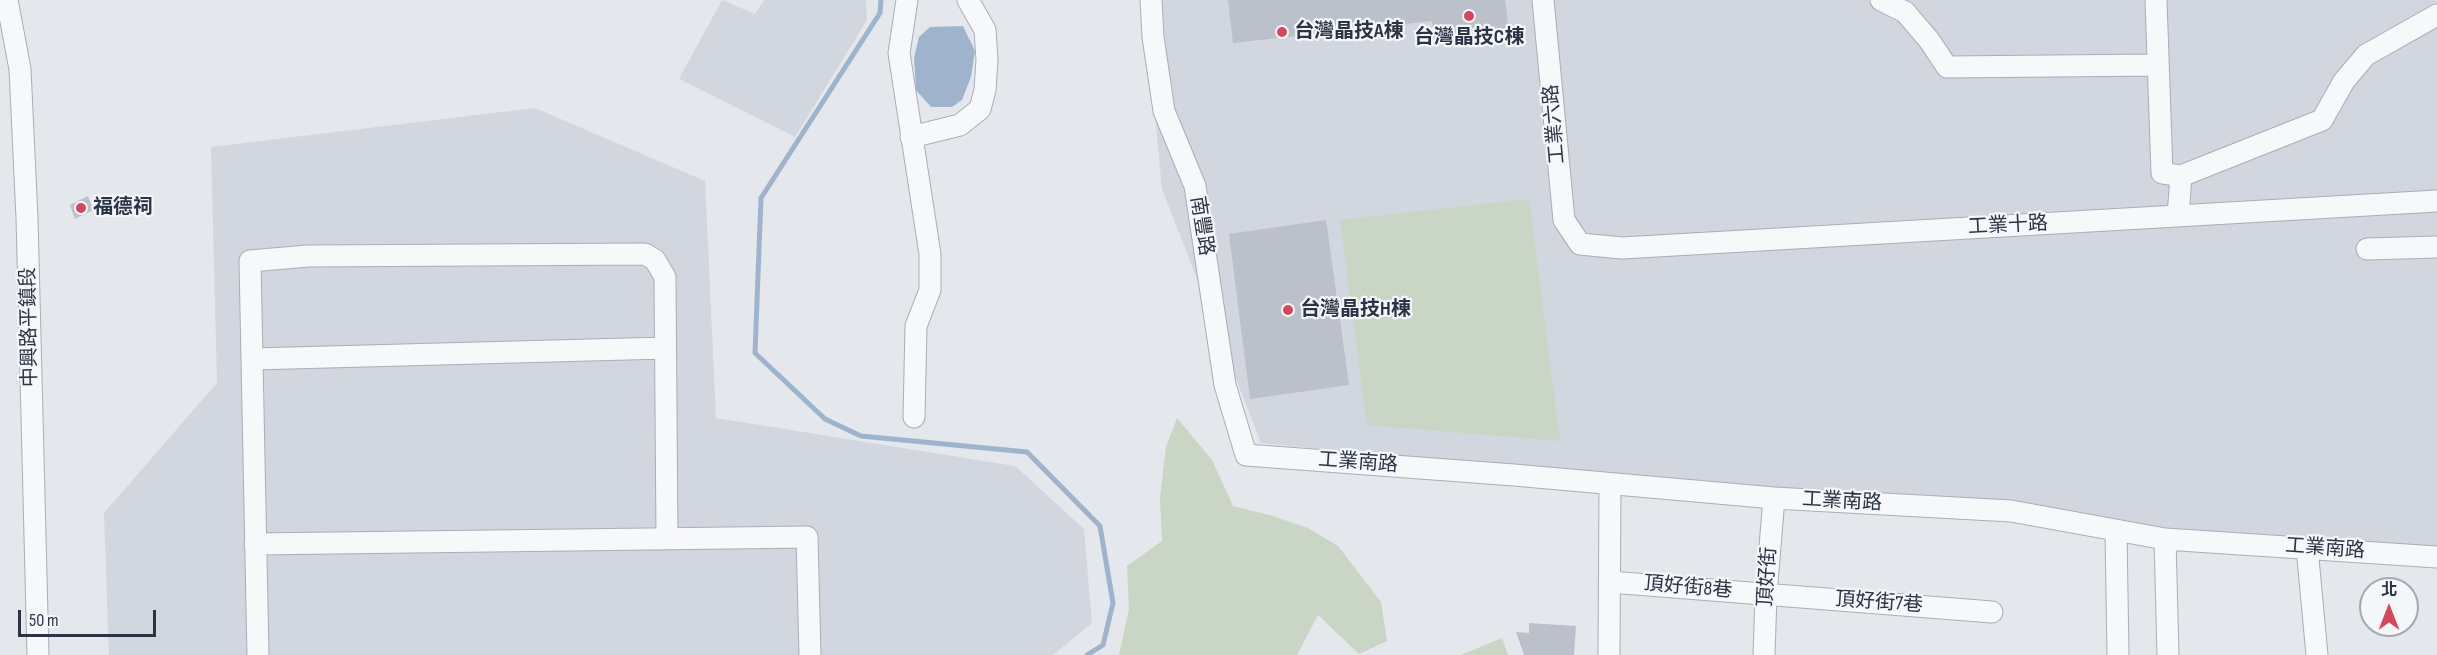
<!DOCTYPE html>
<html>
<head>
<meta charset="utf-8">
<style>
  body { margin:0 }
  #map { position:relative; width:2437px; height:655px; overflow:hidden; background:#e4e7ec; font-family:"Sofia Sans Condensed","Noto Sans TC",sans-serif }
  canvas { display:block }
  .north { position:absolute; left:2359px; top:577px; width:60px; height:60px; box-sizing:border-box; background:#f4f6f9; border:2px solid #a4a8b1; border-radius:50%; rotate:0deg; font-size:16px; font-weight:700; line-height:24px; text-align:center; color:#2b3445 }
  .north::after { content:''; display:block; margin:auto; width:21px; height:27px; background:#d1495b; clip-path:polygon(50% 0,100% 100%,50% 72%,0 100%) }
  .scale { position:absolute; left:18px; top:610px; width:138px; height:27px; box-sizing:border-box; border:3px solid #2b3445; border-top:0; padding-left:8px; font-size:18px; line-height:21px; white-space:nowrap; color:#2b3445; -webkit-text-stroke:4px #f4f6f9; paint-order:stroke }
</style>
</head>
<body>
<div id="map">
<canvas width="2437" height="655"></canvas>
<div class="north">北</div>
<div class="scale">50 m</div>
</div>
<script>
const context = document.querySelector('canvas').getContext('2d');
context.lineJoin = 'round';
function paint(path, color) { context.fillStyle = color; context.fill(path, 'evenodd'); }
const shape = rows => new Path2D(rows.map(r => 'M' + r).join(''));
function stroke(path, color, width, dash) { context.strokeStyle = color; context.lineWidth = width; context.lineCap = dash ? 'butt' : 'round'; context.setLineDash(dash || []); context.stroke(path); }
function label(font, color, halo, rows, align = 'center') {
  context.font = font + ' "Sofia Sans Condensed","Noto Sans TC",sans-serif'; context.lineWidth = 4.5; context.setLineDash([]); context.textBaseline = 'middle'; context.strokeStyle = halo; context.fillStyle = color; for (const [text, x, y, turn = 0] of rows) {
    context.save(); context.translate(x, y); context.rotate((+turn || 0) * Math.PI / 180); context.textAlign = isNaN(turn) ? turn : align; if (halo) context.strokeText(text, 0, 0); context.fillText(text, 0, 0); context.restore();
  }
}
paint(shape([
  [722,0,755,14,764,0,866,0,867,20,795,137,679,79],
  [1144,0,2437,0,2437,555,1712,488,1261,443,1162,189],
  [535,108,705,181,716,418,1015,466,1084,529,1092,623,1053,655,109,655,104,513,217,383,211,147]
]), '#d2d6de');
paint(shape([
  [1529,199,1560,441,1367,425,1340,220],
  [1177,418,1212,460,1233,506,1270,515,1308,528,1338,546,1381,602,1387,641,1359,654,1318,615,1297,655,1119,655,1129,609,1127,566,1162,541,1160,497,1166,447],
  [1502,638,1508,655,1461,655]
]), '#c9d6c5');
paint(shape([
  [963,26,975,51,971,77,962,100,952,107,931,107,916,90,914,58,919,37,930,27]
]), '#9fb4cc');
stroke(shape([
  [881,0,880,13,761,198,755,353,825,419,861,436,1027,452,1100,526,1113,603,1103,645,1087,655]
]), '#9fb4cc', 5);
paint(shape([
  [1228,0,1505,0,1509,32,1434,40,1432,21,1233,43],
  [88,196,93,210,75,219,70,205],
  [1326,220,1349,385,1250,399,1229,234],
  [1529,623,1576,626,1574,655,1524,655,1516,632,1529,633]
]), '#bbc0ca');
const minor = shape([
  [7,0,20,69,27,218,38,655],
  [907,0,899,53,930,254,930,290,916,326,914,417],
  [1151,0,1153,37,1164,111,1195,186,1225,385,1246,455,1514,475,1774,498,2011,511,2165,539,2437,557],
  [1543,0,1564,220,1580,244,1622,248,2437,201],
  [1881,0,1905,12,1929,40,1947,67,2157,65],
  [2156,0,2162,173,2181,176],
  [911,137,960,125,980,109,985,90,987,60,985,30,968,0],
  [2178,216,2181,176,2322,120,2344,81,2366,55,2437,15],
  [2367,249,2437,247],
  [253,359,665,348],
  [2116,531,2118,655],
  [2165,539,2168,655],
  [255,544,807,537,810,655],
  [2307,548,2317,655],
  [1610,582,1992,612],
  [258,655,250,261,308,256,645,254,655,260,665,277,667,539],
  [1609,655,1610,484],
  [1764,655,1766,595,1774,498]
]);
stroke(minor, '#a9aeb7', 23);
stroke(minor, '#f7f8fa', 21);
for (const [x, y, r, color] of [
  [1469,16,6,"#d1495b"],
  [1282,32,6,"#d1495b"],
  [81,208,6,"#d1495b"],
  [1288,310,6,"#d1495b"]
]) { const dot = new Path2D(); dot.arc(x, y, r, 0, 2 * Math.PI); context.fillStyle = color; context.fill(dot); stroke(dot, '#f4f6f9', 2); }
label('bold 20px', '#2b3445', '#f4f6f9', [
  ["台灣晶技A棟",1294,32],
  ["台灣晶技C棟",1469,38,"center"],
  ["福德祠",93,208],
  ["台灣晶技H棟",1300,310]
], 'left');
label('20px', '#2b3445', '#f4f6f9', [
  ["工業六路",1555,124,-95],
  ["南豐路",1201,226,81],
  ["工業十路",2008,226,-3],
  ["中興路平鎮段",30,327,-91],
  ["工業南路",1358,463,4],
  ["工業南路",1842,502,3],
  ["工業南路",2325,549,4],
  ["頂好街",1768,577,-86],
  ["頂好街8巷",1688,588,5],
  ["頂好街7巷",1879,603,4]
]);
</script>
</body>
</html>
